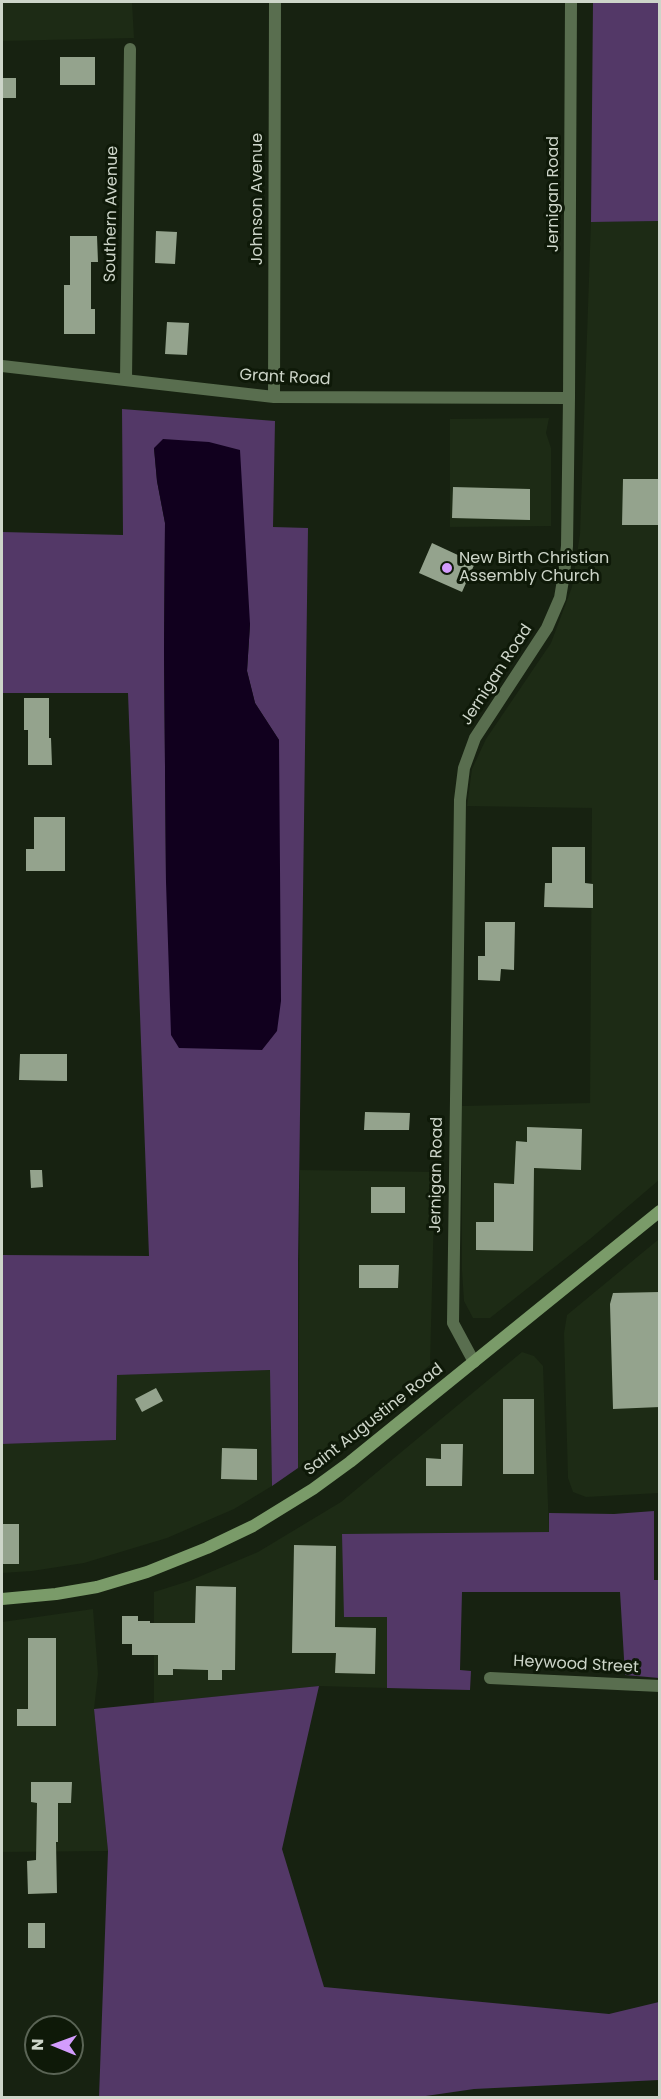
<!DOCTYPE html>
<html>
<head>
<meta charset="utf-8">
<style>
  body { margin:0 }
  #map { position:relative; width:661px; height:2099px; overflow:hidden; background:#172211; font-family:Poppins,sans-serif }
  canvas { display:block }
  .frame { position:absolute; inset:0; border:3px solid #cdd5c9; pointer-events:none }
  .north { position:absolute; left:24px; top:2015px; width:60px; height:60px; box-sizing:border-box; background:#0e1908; border:2px solid #5a6455; border-radius:50%; rotate:271deg; font-size:16px; font-weight:700; line-height:24px; text-align:center; color:#cdd5c9 }
  .north::after { content:''; display:block; margin:auto; width:21px; height:27px; background:#d39cfd; clip-path:polygon(50% 0,100% 100%,50% 72%,0 100%) }
</style>
</head>
<body>
<div id="map">
<canvas width="661" height="2099"></canvas>
<div class="frame"></div>
<div class="north">N</div>
</div>
<script>
const context = document.querySelector('canvas').getContext('2d');
context.lineJoin = 'round';
function paint(path, color) { context.fillStyle = color; context.fill(path, 'evenodd'); }
const shape = rows => new Path2D(rows.map(r => 'M' + r).join(''));
function stroke(path, color, width, dash) { context.strokeStyle = color; context.lineWidth = width; context.lineCap = dash ? 'butt' : 'round'; context.setLineDash(dash || []); context.stroke(path); }
function label(font, color, halo, rows, align = 'center') {
  context.font = font + ' Poppins,sans-serif'; context.lineWidth = 6; context.setLineDash([]); context.textBaseline = 'middle'; context.strokeStyle = halo; context.fillStyle = color; for (const [text, x, y, turn = 0] of rows) {
    context.save(); context.translate(x, y); context.rotate((+turn || 0) * Math.PI / 180); context.textAlign = isNaN(turn) ? turn : align; if (halo) context.strokeText(text, 0, 0); context.fillText(text, 0, 0); context.restore();
  }
}
paint(shape([
  [2,2,132,2,134,38,2,41],
  [659,221,659,1180,590,1239,490,1318,473,1318,464,1301,462,1271,462,1106,590,1103,592,808,467,806,472,769,486,739,551,643,572,587,580,534,591,222],
  [549,418,546,433,551,448,551,526,450,527,450,419],
  [300,1170,435,1172,430,1365,316,1459,298,1468],
  [659,1239,659,1493,586,1497,573,1492,568,1478,564,1333,567,1315],
  [522,1352,534,1356,543,1366,549,1532,345,1617,387,1617,387,1688,319,1686,154,1703,154,1592,189,1581,258,1552,341,1502],
  [271,1370,272,1486,234,1509,167,1538,84,1563,32,1571,2,1573,2,1444,116,1440,117,1375],
  [93,1609,98,1674,94,1709,108,1851,2,1852,2,1622]
]), '#1d2b15');
paint(shape([
  [593,2,659,2,659,221,591,222],
  [122,409,275,421,273,527,308,528,298,1261,298,1468,272,1486,270,1370,117,1375,116,1440,2,1444,2,1255,149,1256,128,693,2,693,2,532,123,535],
  [154,448,250,624,247,671,255,703,279,740,166,882,164,650,165,523,157,481],
  [654,1511,654,1580,660,1580,659,1678,625,1675,620,1592,462,1592,460,1670,471,1671,470,1690,387,1688,387,1617,344,1617,342,1534,549,1532,549,1513,614,1514],
  [319,1686,282,1849,324,1987,609,2014,659,2002,659,2080,474,2089,412,2098,99,2097,108,1851,94,1709]
]), '#533867');
paint(shape([
  [163,439,209,442,240,450,250,624,247,671,255,703,279,740,281,1001,277,1031,262,1050,179,1048,171,1035,166,882,164,650,165,523,157,481,154,448]
]), '#11001e');
paint(shape([
  [60,57,95,57,95,85,60,85],
  [2,78,16,78,16,98,2,98],
  [156,231,177,232,175,264,155,263],
  [70,236,97,236,98,262,91,262,91,309,95,309,95,334,64,334,64,285,70,285],
  [167,322,189,323,187,355,165,354],
  [623,479,660,479,660,525,622,525],
  [453,487,530,489,530,520,452,518],
  [432,543,475,563,462,592,419,573],
  [24,698,49,698,49,738,51,738,52,765,28,765,28,730,24,730],
  [34,817,65,817,65,871,26,871,26,849,34,849],
  [552,847,585,847,585,883,593,884,593,908,544,907,545,883,552,883],
  [485,922,515,922,514,970,501,969,500,981,478,980,478,956,485,956],
  [20,1054,67,1054,67,1081,19,1080],
  [365,1112,410,1113,409,1130,364,1130],
  [527,1127,582,1129,581,1170,534,1168,533,1251,476,1250,476,1222,494,1222,494,1183,514,1184,516,1141,527,1142],
  [30,1170,42,1170,43,1187,31,1188],
  [371,1187,405,1187,405,1213,371,1213],
  [359,1265,399,1265,398,1288,359,1288],
  [660,1292,660,1407,613,1409,610,1304,613,1293],
  [156,1388,163,1401,142,1412,135,1399],
  [503,1399,534,1399,534,1474,503,1474],
  [441,1444,463,1444,462,1486,426,1486,426,1458,441,1459],
  [222,1448,257,1449,257,1480,221,1479],
  [2,1524,19,1524,19,1564,2,1564],
  [294,1545,336,1546,335,1627,376,1628,375,1674,335,1673,336,1653,292,1653],
  [196,1586,236,1587,235,1670,222,1670,222,1680,208,1680,208,1670,173,1669,173,1675,158,1675,158,1655,132,1655,132,1644,122,1644,122,1616,138,1616,138,1621,150,1621,150,1623,195,1623],
  [28,1638,56,1638,56,1726,17,1726,17,1709,28,1709],
  [31,1782,72,1782,71,1803,58,1803,58,1842,56,1842,57,1893,28,1894,27,1861,36,1860,37,1803,31,1802],
  [28,1923,45,1923,45,1948,28,1948]
]), '#94a38d');
stroke(shape([
  [2,366,274,397,569,398],
  [126,379,130,49],
  [274,397,275,2],
  [474,1362,453,1323,460,800,464,768,475,738,547,628,560,598,564,574,567,546,569,398,571,2],
  [490,1678,660,1686]
]), '#596e4f', 12);
stroke(shape([
  [2,1599,56,1594,97,1587,147,1572,207,1548,253,1526,313,1489,350,1462,660,1211]
]), '#7a9b69', 12);
for (const [x, y, r, color] of [
  [447,568,6,"#d39cfd"]
]) { const dot = new Path2D(); dot.arc(x, y, r, 0, 2 * Math.PI); context.fillStyle = color; context.fill(dot); stroke(dot, '#0e1908', 2); }
label('16px', '#cdd5c9', '#0e1908', [
  ["Jernigan Road",554,194,-90],
  ["Johnson Avenue",258,199,-90],
  ["Southern Avenue",112,214,-89],
  ["Grant Road",285,378,3],
  ["Jernigan Road",497,675,-57],
  ["Jernigan Road",437,1175,-89],
  ["Saint Augustine Road",374,1420,-38],
  ["Heywood Street",576,1665,3]
]);
label('16px', '#cdd5c9', '#0e1908', [
  ["New Birth Christian",459,559],
  ["Assembly Church",459,577]
], 'left');
</script>
</body>
</html>
